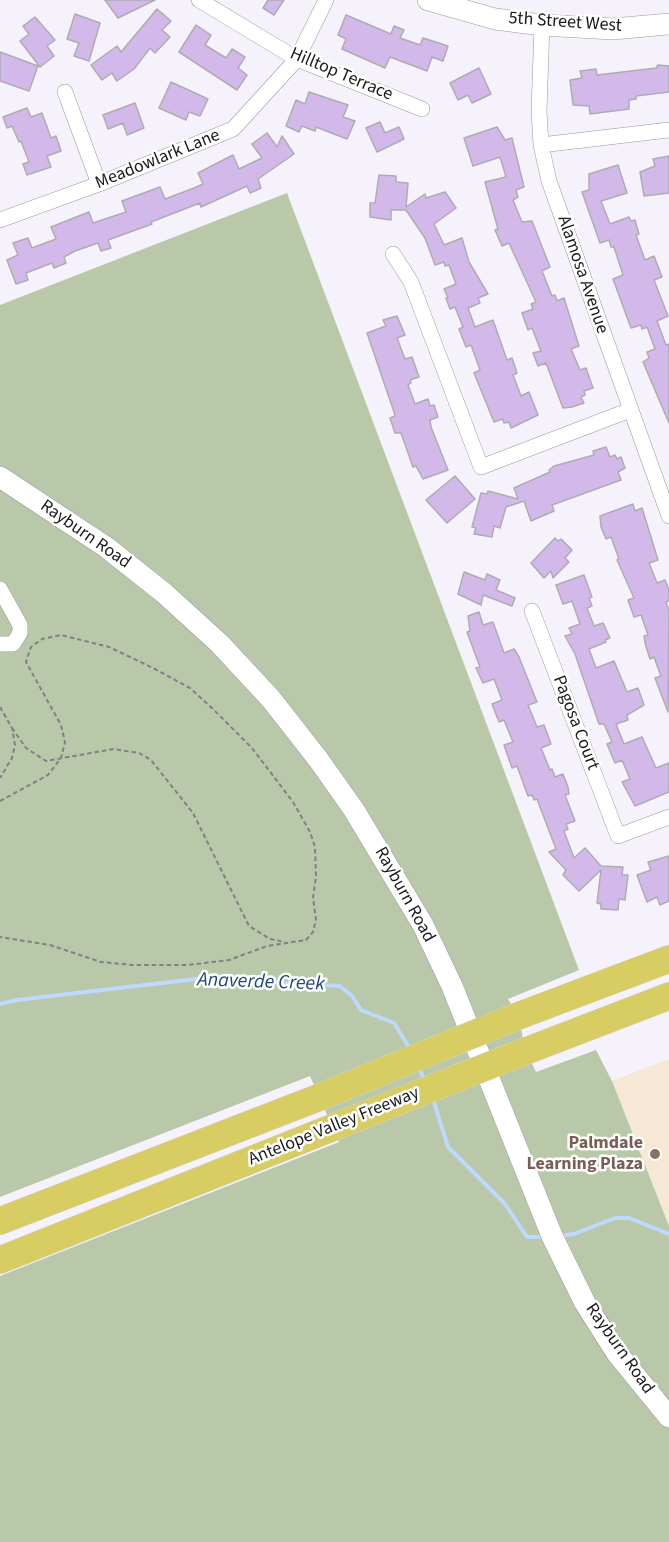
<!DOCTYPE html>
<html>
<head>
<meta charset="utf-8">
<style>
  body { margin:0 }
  canvas { display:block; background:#f6f2fb }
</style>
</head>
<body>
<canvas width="669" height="1542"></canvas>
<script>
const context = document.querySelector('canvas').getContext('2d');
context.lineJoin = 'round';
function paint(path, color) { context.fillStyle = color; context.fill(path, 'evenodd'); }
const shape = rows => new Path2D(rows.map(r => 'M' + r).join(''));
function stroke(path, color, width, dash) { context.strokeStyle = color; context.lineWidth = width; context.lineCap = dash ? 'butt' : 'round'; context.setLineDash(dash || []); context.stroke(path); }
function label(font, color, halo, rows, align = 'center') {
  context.font = font + ' "Source Sans 3",sans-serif'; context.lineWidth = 5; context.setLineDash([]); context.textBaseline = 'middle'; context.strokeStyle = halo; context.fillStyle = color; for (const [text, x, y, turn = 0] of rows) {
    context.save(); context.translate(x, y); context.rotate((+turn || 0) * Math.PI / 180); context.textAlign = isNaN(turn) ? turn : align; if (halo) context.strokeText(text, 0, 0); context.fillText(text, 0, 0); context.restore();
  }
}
paint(shape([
  [669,1059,669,1226,612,1081]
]), '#f7e7d5');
paint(shape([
  [287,193,579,970,508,999,518,1016,526,1051,536,1072,596,1050,612,1081,669,1226,669,1542,0,1542,0,1276,339,1142,310,1076,0,1197,0,305]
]), '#b8c8a8');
stroke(shape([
  [0,1004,17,1000,196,979,340,986,352,996,361,1010,394,1023,410,1049],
  [418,1066,425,1081],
  [433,1099,448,1147,505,1204,527,1237,544,1237],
  [560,1236,574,1234,615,1218,629,1218,669,1234]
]), '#bfd9fe', 4);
const building = shape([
  [105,0,155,0,118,18,105,0],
  [268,0,284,0,274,15,263,8,268,0],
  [157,9,171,21,162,30,170,37,155,53,150,48,134,69,117,81,112,73,102,80,91,65,117,46,121,52,157,9],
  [75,14,100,23,89,61,74,56,79,43,67,39,75,14],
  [346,15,391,34,394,26,404,30,400,38,420,45,423,38,448,46,443,61,432,57,427,71,390,57,385,68,342,49,346,39,338,35,346,15],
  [35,17,55,40,47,46,54,56,40,67,20,41,29,34,23,26,35,17],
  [196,25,211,35,205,45,226,58,232,49,245,57,238,68,247,75,237,90,179,52,196,25],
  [0,52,38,66,29,91,0,81,0,52],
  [658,65,669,66,669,92,636,96,636,99,629,100,629,109,590,114,589,106,573,105,570,80,582,78,580,71,596,69,597,75,656,68,658,65],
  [479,68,491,94,472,103,468,95,458,100,450,83,479,68],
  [171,82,208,99,200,116,189,112,186,120,159,108,171,82],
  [309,92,348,105,343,117,355,121,347,139,316,127,315,131,302,126,299,132,286,126,296,100,305,104,309,92],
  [135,103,144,128,127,135,123,123,108,129,103,115,135,103],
  [27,108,31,117,42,113,51,138,56,136,61,151,47,156,51,167,27,175,23,164,29,162,21,141,19,142,12,126,7,128,3,117,27,108],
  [380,122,385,133,399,127,404,139,377,152,366,128,380,122],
  [497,127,505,140,512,138,524,187,516,190,518,197,513,200,522,222,532,221,550,267,542,271,552,296,555,295,557,301,564,298,579,346,571,349,580,370,586,368,593,388,584,391,585,395,581,397,584,403,572,407,563,408,546,363,538,366,533,353,541,351,532,328,528,330,522,313,533,309,531,304,536,302,509,243,502,246,495,230,498,229,485,182,506,177,500,157,473,166,464,138,497,127],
  [267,133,277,147,282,136,294,154,258,179,261,188,250,193,247,186,201,207,200,203,151,222,152,224,108,240,111,248,101,251,98,243,75,251,64,257,66,263,54,268,52,263,26,273,28,280,16,284,7,260,18,255,13,243,28,238,32,248,56,239,51,227,89,212,93,223,126,212,122,201,160,187,165,199,194,188,203,184,198,173,233,155,239,169,262,158,252,144,267,133],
  [669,156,669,193,644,196,640,172,655,166,653,159,669,156],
  [618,165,627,193,601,201,610,224,629,217,631,221,635,220,639,234,636,235,645,260,654,256,662,277,654,280,668,316,657,321,666,345,669,344,669,423,643,362,649,358,647,352,655,349,647,327,642,329,641,325,631,328,613,279,623,275,614,247,611,247,609,240,600,243,582,192,589,190,589,174,618,165],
  [379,175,396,176,396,182,408,183,406,207,425,194,426,198,445,192,456,208,434,224,444,245,462,238,469,262,488,294,478,298,480,303,468,308,475,327,493,320,507,360,512,358,517,373,513,375,521,396,529,392,538,415,511,428,509,422,504,423,503,419,494,422,474,373,480,370,471,345,466,347,459,329,463,327,455,307,450,309,446,298,448,298,444,289,456,284,449,265,445,266,444,262,435,265,425,238,406,210,391,210,391,220,370,217,370,203,375,203,379,175],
  [397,316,405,335,397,338,405,359,412,357,419,377,410,380,411,383,408,385,415,404,428,399,430,406,434,405,438,417,430,420,431,427,448,470,423,479,416,466,413,467,401,433,395,433,390,418,395,416,394,412,367,333,386,326,383,320,397,316],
  [606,447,610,457,615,455,617,459,621,457,625,468,618,472,621,480,552,505,554,511,531,521,524,501,506,507,500,528,494,526,492,537,474,534,476,528,472,527,481,493,487,494,488,491,518,499,514,488,550,472,549,470,554,466,594,455,593,451,606,447],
  [455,476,475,499,447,523,426,500,455,476],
  [633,504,635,511,642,508,658,560,649,563,657,583,665,580,669,590,669,601,666,602,669,611,668,712,655,678,661,676,654,657,650,659,645,643,644,636,648,635,641,615,634,617,628,600,634,598,617,560,619,559,611,537,606,539,601,527,600,516,633,504],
  [555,538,558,541,561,539,572,550,565,558,569,562,553,578,551,571,544,578,531,563,555,538],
  [464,572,485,580,487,574,500,580,496,590,515,598,512,606,483,595,481,605,458,594,464,572],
  [584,575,592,597,589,598,592,606,587,608,594,626,603,623,610,638,605,640,606,642,589,649,596,668,614,661,627,692,638,688,644,705,627,715,628,720,616,724,624,744,642,737,656,768,669,763,669,792,635,806,622,782,630,779,622,760,615,763,607,744,612,742,604,724,599,724,575,654,565,636,572,634,569,628,580,624,572,601,563,604,556,585,584,575],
  [479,612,483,625,493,622,504,653,514,649,519,657,537,702,528,705,537,727,544,725,551,744,541,748,550,770,552,769,555,777,563,774,568,787,569,794,565,795,575,821,566,824,568,829,564,831,574,858,585,848,601,866,623,867,622,875,628,875,625,900,619,899,618,910,601,909,601,904,597,903,601,870,579,891,563,875,566,870,549,852,556,849,537,799,534,800,532,795,528,796,517,766,512,768,504,745,513,742,504,720,499,722,492,704,502,700,494,679,483,683,476,668,480,667,467,632,470,631,468,616,479,612],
  [669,856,669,901,660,905,657,897,647,902,637,875,651,870,648,862,669,856]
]);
paint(building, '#d3b9ea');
stroke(building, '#afabb3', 1.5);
const street = shape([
  [199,0,297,59,422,109],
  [542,25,539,111,541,145,549,181,669,516],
  [65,92,99,184],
  [541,145,669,130],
  [0,220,99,184,233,129,297,59,326,0],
  [393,254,411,282,481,467,630,410],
  [0,589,20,625,20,633,13,644,0,644],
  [532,611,618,836,669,817]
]);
const secondary = shape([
  [428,0,495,19,542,25,613,29,669,24],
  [0,477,106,547,164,593,220,644,271,699,318,759,354,810,423,925,452,986,552,1236,585,1303,616,1352,669,1417]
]);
const highway = shape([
  [518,1016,669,959],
  [526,1051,669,996],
  [0,1221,320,1097],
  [0,1260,334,1127]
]);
stroke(street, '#9b969f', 16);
stroke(secondary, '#9b969f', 22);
stroke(highway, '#d1d1d2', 28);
stroke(shape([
  [0,707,12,728,15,745,12,758,0,778],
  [12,728,26,748,46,761,113,749,139,753,151,760,193,813,249,926,270,939,285,942],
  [0,801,48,775,61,758,65,742,61,725,26,662,31,647,42,639,61,635,109,647,153,668,190,688,214,710,252,748,293,802,310,832,315,847,316,876,313,898,316,919,313,932,306,940,267,946,229,960,188,965,133,965,101,962,50,945,0,937]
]), '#828085', 2, [4.5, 3]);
stroke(street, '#fff', 15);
stroke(secondary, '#fff', 21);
stroke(highway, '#d7cd63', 27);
const highwayBridge = shape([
  [320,1097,518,1016],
  [334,1127,526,1051]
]);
stroke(highwayBridge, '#d1d1d2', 28, []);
stroke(highwayBridge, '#d7cd63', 27);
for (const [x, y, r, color] of [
  [655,1154,6,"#8d6e63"]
]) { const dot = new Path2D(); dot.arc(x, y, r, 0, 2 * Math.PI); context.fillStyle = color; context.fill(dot); stroke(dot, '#fff', 2); }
label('18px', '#1a191c', '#fff', [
  ["5th Street West",565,23,4],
  ["Hilltop Terrace",341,75,23],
  ["Meadowlark Lane",158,160,-22],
  ["Alamosa Avenue",582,275,71],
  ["Rayburn Road",85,535,35],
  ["Pagosa Court",575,723,69],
  ["Rayburn Road",404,895,61],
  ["Antelope Valley Freeway",334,1127,-22],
  ["Rayburn Road",619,1349,55]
]);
label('bold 18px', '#785e54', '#fff', [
  ["Palmdale",643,1144],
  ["Learning Plaza",643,1165]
], 'right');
label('italic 20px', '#1e467d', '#fff', [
  ["Anaverde Creek",261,983,2]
]);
</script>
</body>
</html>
